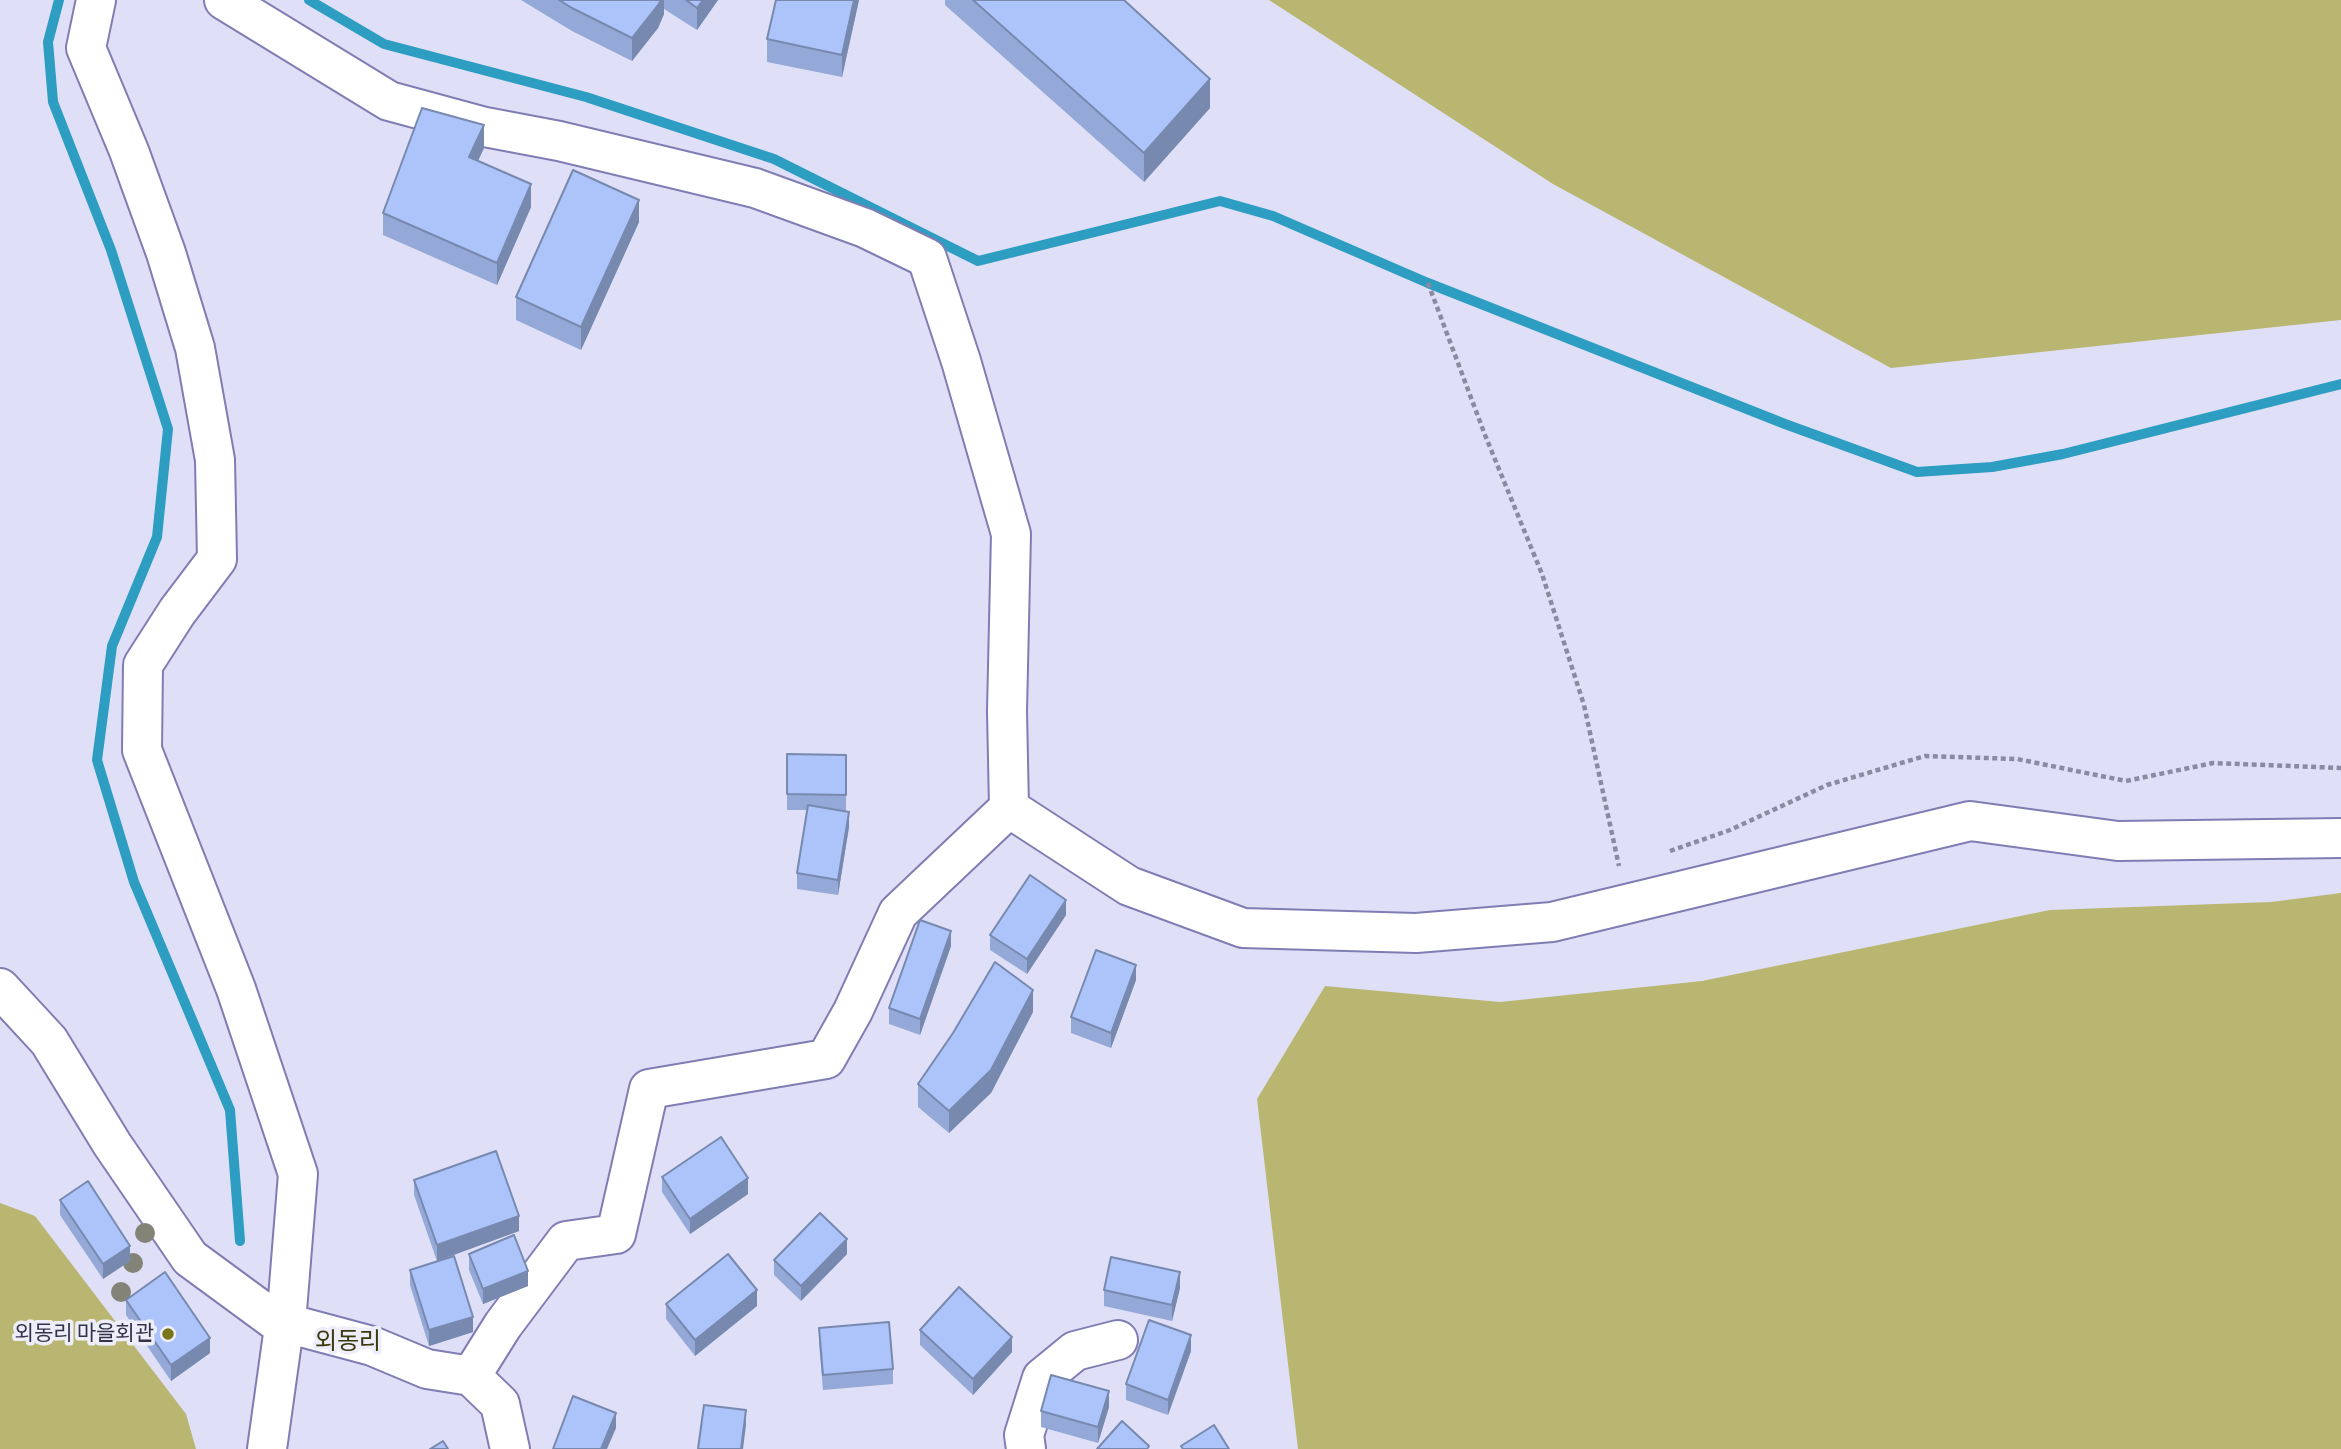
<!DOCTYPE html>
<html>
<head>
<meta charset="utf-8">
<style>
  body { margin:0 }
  canvas { display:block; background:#dfdff7 }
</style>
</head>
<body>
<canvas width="2341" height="1449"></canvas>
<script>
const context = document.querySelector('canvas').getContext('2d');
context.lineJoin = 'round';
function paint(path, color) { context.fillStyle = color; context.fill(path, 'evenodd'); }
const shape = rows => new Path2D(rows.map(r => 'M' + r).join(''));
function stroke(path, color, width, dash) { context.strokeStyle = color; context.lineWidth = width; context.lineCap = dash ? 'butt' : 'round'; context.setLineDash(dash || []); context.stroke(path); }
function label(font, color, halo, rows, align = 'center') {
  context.font = font + ' Manrope,"Noto Sans KR",sans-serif'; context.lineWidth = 7; context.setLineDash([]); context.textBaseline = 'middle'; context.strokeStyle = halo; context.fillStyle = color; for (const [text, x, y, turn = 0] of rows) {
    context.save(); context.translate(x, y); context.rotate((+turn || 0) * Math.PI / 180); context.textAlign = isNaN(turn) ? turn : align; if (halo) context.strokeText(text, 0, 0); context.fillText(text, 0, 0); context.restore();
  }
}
paint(shape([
  [1269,0,2341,0,2341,320,1891,368,1553,184],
  [2341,893,2341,1449,1298,1449,1257,1099,1325,986,1500,1002,1702,981,2050,910,2271,902],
  [0,1203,35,1216,186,1414,196,1449,0,1449]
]), '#b9b671');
stroke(shape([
  [59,0,48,42,53,102,111,250,168,429,157,537,112,646,97,760,134,882,230,1110,240,1241],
  [309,0,384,44,586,97,774,159,978,261,1220,201,1273,216,1428,283,1785,424,1917,472,1992,467,2063,454,2341,384]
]), '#2d9dc2', 10);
const minor = shape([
  [96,0,86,48,129,151,166,253,195,348,215,460,217,559,177,612,143,665,142,750,236,989,298,1174,286,1323],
  [224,0,389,101,485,127,559,141,755,188,865,228,927,258,961,361,1011,534,1007,711,1009,808,898,913,853,1011,826,1059,649,1089,616,1234,566,1241,503,1325,471,1376],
  [1009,808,1129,886,1243,928,1416,933,1552,922,1970,821,2118,841,2341,838],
  [0,988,49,1041,112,1144,190,1258,284,1327],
  [284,1327,286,1323,372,1346,427,1369,471,1376,500,1404,510,1449],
  [267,1449,284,1327],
  [1026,1449,1024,1435,1042,1378,1075,1351,1118,1340]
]);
stroke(minor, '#7f7db3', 42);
stroke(shape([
  [1428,283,1485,435,1542,574,1584,705,1619,866],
  [1670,851,1730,830,1827,785,1925,756,2017,759,2126,781,2213,763,2341,768]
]), '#8b8aa2', 4.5, [5, 3.5]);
stroke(minor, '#fff', 38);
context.fillStyle = '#848378';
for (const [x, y] of [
  [145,1233],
  [133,1263],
  [121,1292]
]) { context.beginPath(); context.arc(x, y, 10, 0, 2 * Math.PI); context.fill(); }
paint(shape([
  [521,0,718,0,697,30,664,9,664,14,658,28,632,61,572,31],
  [776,0,859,0,842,77,767,62,767,39],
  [945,0,1124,0,1210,108,1144,182,945,5],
  [484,148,478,161,531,207,497,285,383,235,383,213],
  [639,222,581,350,516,320,516,297],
  [787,754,846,755,846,811,842,811,849,827,838,895,797,889,797,873,807,810,787,810],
  [1066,915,1027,974,990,950,990,935],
  [951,946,920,1035,889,1024,889,1008],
  [1136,980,1111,1048,1071,1033,1071,1017],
  [1033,1012,991,1093,949,1133,918,1107,918,1084],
  [662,1177,748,1194,690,1234,662,1192],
  [414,1180,519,1231,437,1261,414,1195],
  [60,1200,130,1261,103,1279,60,1215],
  [469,1254,528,1286,483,1304,469,1270],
  [847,1254,801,1301,774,1275,774,1260],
  [410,1270,473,1332,429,1346,410,1285],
  [1180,1288,1172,1321,1104,1306,1104,1290],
  [126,1300,210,1353,171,1381,126,1315],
  [666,1304,757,1306,695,1356,666,1319],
  [819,1328,893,1369,893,1384,823,1390,819,1343],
  [920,1330,1012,1352,973,1395,920,1345],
  [1191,1351,1168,1415,1126,1400,1126,1384],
  [1109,1407,1098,1443,1041,1427,1041,1411]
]), '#94a9d7');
paint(shape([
  [661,0,664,0,664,14,658,28,632,61,632,38],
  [703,0,718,0,697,30,697,8],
  [854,0,859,0,842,77,842,55],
  [1210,79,1210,108,1144,182,1144,153],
  [484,125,484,148,469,180,469,157],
  [531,184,531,207,497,285,497,263],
  [639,200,639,222,581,350,581,327],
  [849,812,849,827,838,895,838,880],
  [1066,900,1066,915,1027,974,1027,959],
  [951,931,951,946,920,1035,920,1019],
  [1136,965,1136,980,1111,1048,1111,1033],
  [1033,990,1033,1012,991,1093,949,1133,949,1111],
  [748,1178,748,1194,690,1234,690,1219],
  [519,1216,519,1231,437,1261,437,1245],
  [847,1239,847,1254,801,1301,801,1286],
  [130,1246,130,1261,103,1279,103,1264],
  [528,1271,528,1286,483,1304,483,1289],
  [1180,1272,1180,1288,1172,1321,1172,1305],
  [757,1290,757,1306,695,1356,695,1340],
  [473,1317,473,1332,429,1346,429,1330],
  [1191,1335,1191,1351,1168,1415,1168,1400],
  [1012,1337,1012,1352,973,1395,973,1379],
  [210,1338,210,1353,171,1381,171,1365],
  [1109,1391,1109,1407,1098,1443,1098,1427],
  [746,1410,746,1425,743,1449,741,1449],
  [616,1413,616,1428,607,1449,601,1449]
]), '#7889af');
const building = shape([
  [559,0,661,0,658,5,632,38,572,8,559,0],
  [686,0,703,0,697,8,686,0],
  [776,0,854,0,842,55,767,39,776,0],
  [973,0,1124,0,1210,79,1144,153,973,0],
  [422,108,484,125,469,157,531,184,497,263,383,213,422,108],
  [573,170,639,200,581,327,516,297,573,170],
  [787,754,846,755,846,795,787,794,787,754],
  [808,805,849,812,838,880,797,873,808,805],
  [1030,875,1066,900,1027,959,990,935,1030,875],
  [920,920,951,931,920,1019,889,1008,920,920],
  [1096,950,1136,965,1111,1033,1071,1017,1096,950],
  [995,962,1033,990,991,1070,949,1111,918,1084,953,1033,995,962],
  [721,1137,748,1178,690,1219,662,1177,721,1137],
  [496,1151,519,1216,437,1245,414,1180,496,1151],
  [88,1181,130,1246,103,1264,60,1200,88,1181],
  [820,1213,847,1239,801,1286,774,1260,820,1213],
  [514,1235,528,1271,483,1289,469,1254,514,1235],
  [728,1254,757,1290,695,1340,666,1304,728,1254],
  [454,1256,473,1317,429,1330,410,1270,454,1256],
  [1111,1257,1180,1272,1172,1305,1104,1290,1111,1257],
  [165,1272,210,1338,171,1365,126,1300,165,1272],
  [959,1287,1012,1337,973,1379,920,1330,959,1287],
  [1149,1320,1191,1335,1168,1400,1126,1384,1149,1320],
  [889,1322,893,1369,823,1375,819,1328,889,1322],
  [1051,1375,1109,1391,1098,1427,1041,1411,1051,1375],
  [573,1396,616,1413,601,1449,553,1449,573,1396],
  [704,1405,746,1410,741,1449,698,1449,704,1405],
  [1122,1421,1149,1446,1147,1449,1097,1449,1122,1421],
  [1214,1425,1229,1449,1183,1449,1181,1446,1214,1425],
  [443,1441,448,1449,430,1449,443,1441]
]);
paint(building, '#acc4fa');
stroke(building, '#7889af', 2);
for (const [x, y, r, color] of [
  [168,1334,7,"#7a7519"]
]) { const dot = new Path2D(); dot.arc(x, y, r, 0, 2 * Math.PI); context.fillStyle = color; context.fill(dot); stroke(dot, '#eeeefa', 2.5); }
label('21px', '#333249', '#eeeefa', [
  ["외동리 마을회관",154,1334]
], 'right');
label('24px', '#3b380e', '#eeeefa', [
  ["외동리",348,1342]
]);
</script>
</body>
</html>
